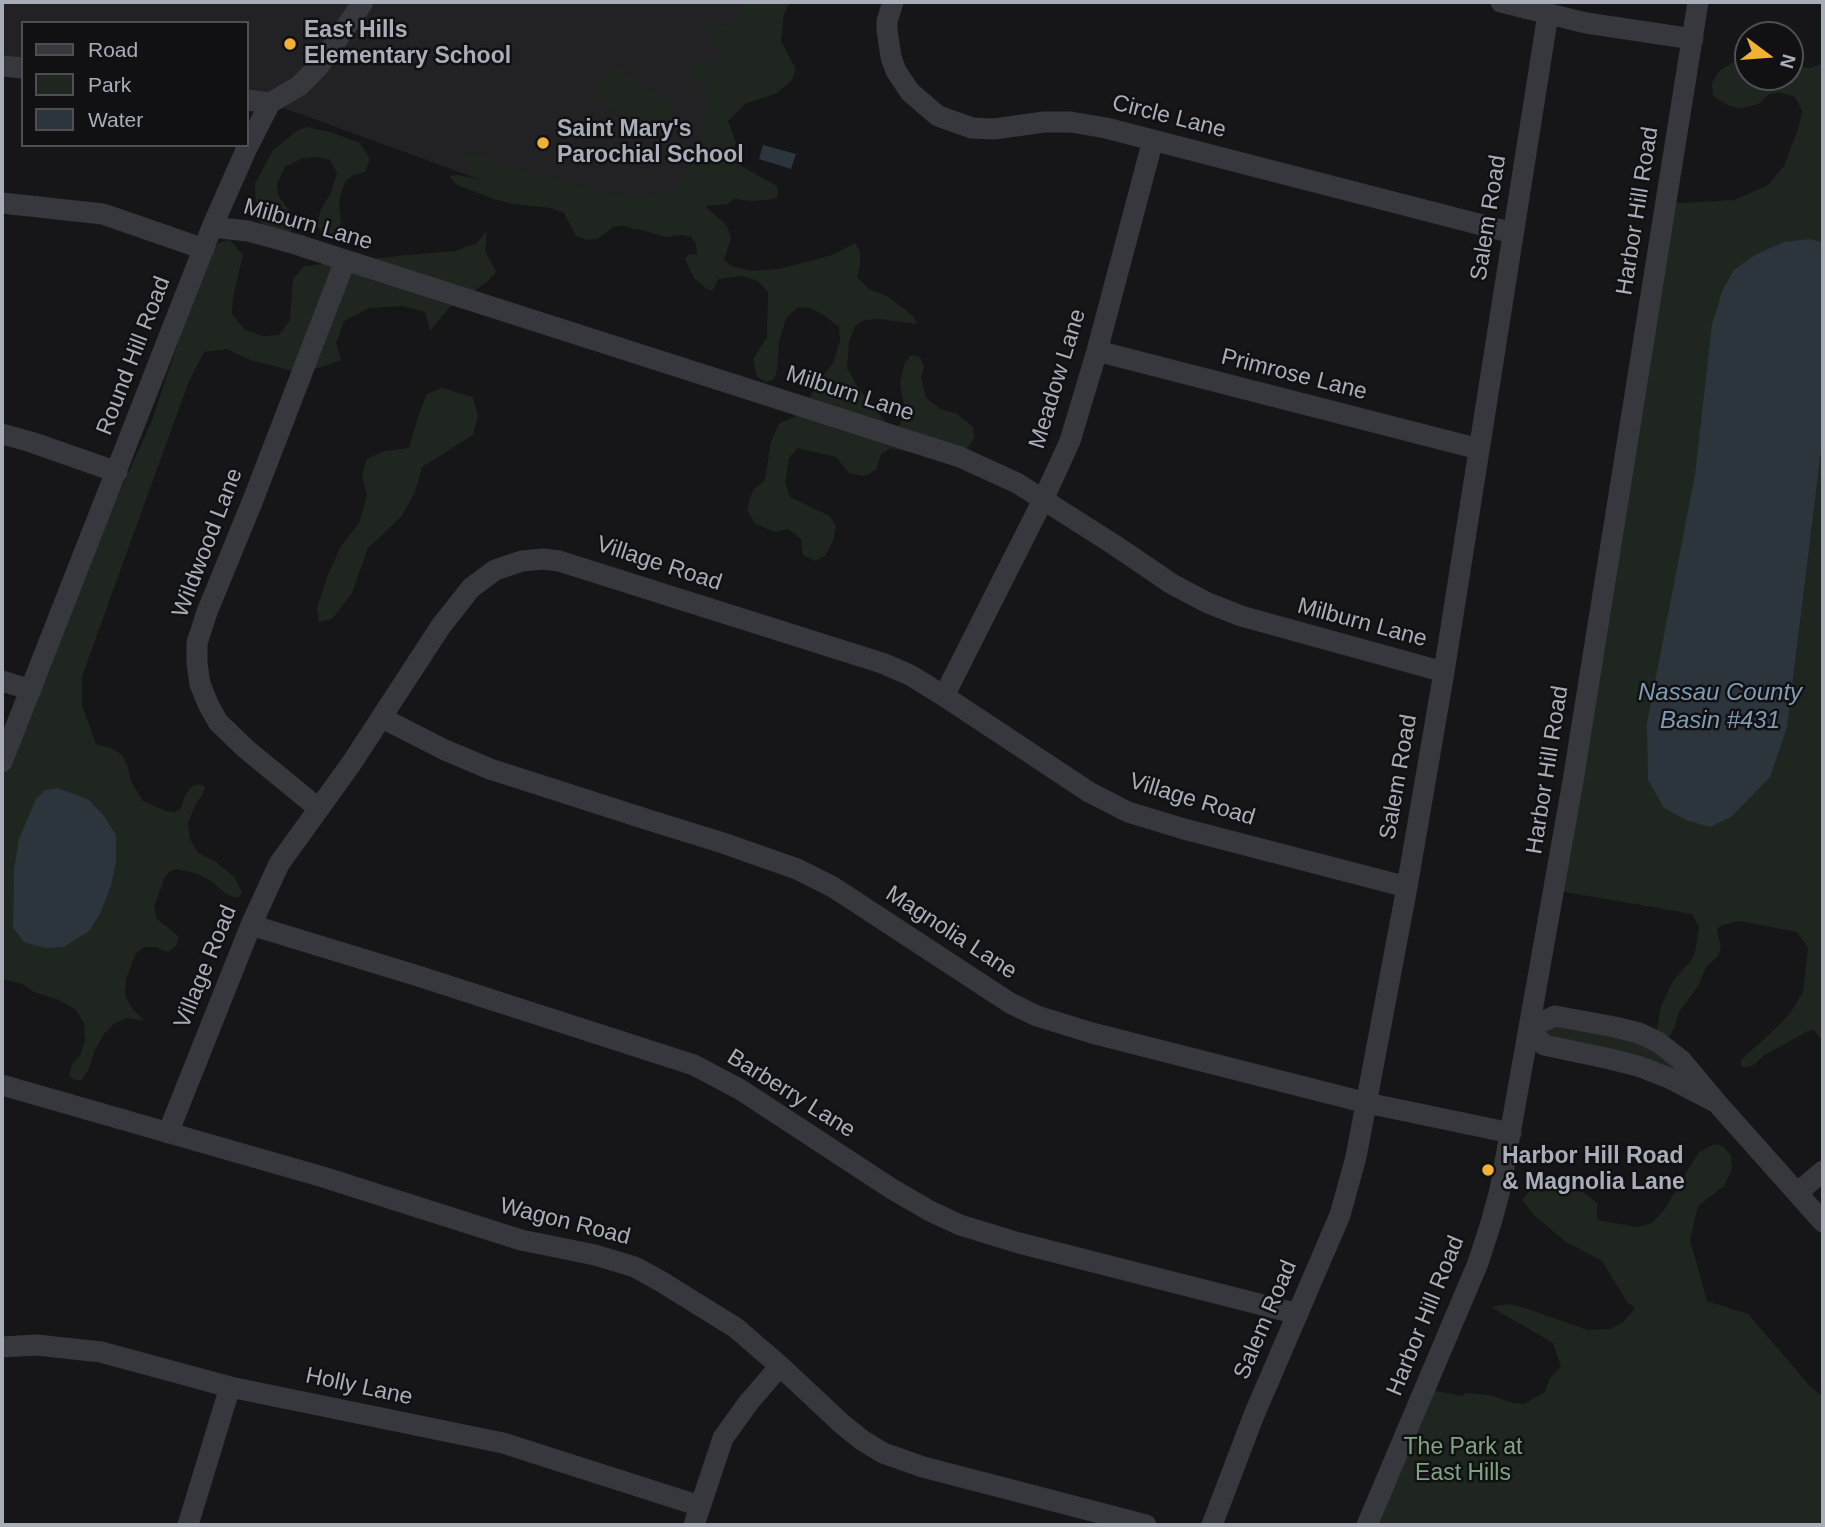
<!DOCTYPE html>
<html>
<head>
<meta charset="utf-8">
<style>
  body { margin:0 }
  #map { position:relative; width:1825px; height:1527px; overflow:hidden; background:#161618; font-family:Helvetica,sans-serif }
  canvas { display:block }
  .frame { position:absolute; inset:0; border:4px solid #a8adb8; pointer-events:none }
  .legend { position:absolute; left:21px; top:21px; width:228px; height:126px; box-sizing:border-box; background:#111113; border:2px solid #4d4f55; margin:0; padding:9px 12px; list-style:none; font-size:21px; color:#a8adb8 }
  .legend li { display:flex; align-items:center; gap:14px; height:35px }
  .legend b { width:35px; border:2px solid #4d4f55 }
  .north { position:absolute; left:1734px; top:21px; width:70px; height:70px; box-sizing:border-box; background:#111113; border:2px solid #4d4f55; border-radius:50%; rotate:106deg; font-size:19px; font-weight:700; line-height:28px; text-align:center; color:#a8adb8 }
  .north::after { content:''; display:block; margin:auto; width:24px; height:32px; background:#f2b134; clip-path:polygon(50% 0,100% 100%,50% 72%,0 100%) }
</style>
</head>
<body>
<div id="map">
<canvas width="1825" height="1527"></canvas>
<div class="frame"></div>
<ul class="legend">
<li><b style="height:9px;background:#37383d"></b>Road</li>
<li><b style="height:19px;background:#1e261f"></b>Park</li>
<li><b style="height:19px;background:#2c353c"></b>Water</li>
</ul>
<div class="north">N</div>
</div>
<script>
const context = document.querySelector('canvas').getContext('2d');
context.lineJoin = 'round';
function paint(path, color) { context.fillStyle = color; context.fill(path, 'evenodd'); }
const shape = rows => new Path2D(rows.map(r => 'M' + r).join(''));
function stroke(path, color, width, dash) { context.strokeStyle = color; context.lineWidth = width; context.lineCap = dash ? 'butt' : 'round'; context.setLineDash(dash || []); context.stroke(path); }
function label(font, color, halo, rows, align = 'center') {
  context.font = font + ' Helvetica,sans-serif'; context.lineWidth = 5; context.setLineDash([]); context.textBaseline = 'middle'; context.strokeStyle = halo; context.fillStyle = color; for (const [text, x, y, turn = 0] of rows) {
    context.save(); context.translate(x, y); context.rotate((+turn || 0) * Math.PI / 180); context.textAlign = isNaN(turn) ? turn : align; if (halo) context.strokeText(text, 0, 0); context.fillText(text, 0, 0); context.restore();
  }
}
paint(shape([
  [2,2,768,2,666,237,644,230,633,229,478,179,270,103,247,100,247,23,23,23,23,68,2,66]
]), '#222225');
paint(shape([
  [743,2,790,2,784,14,781,41,796,69,792,80,777,93,745,104,728,121,736,142,733,153,741,166,777,186,778,196,773,199,753,201,734,199,727,204,705,206,727,226,731,238,724,260,732,266,751,271,779,269,832,255,855,243,860,252,860,266,857,277,869,289,889,297,913,316,917,324,880,319,864,320,855,326,849,342,847,368,857,386,887,424,899,427,905,412,900,383,905,362,912,355,920,357,924,367,921,378,926,398,941,409,957,414,973,427,974,438,965,452,924,455,890,448,881,455,876,470,864,476,849,473,836,457,798,448,789,458,785,482,790,497,830,516,836,527,833,541,825,556,815,561,803,555,801,539,788,529,776,532,755,524,747,509,753,490,765,480,771,441,780,423,799,415,821,378,833,363,840,341,839,327,824,315,809,308,798,307,786,318,779,342,777,370,774,379,766,382,757,377,753,359,767,337,768,292,758,281,743,276,718,279,713,290,708,290,695,279,685,259,689,254,697,255,696,243,691,237,682,235,666,237,623,225,614,227,597,239,588,240,576,236,564,213,551,208,512,204,494,199,457,185,449,176,458,175,481,180,469,173,463,160,469,154,481,153,495,162,606,192,624,195,640,196,665,193,680,183,693,160,711,99,707,88,692,80,690,74,698,61,713,60,721,62,709,31,713,23,725,25,735,19,740,12],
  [1737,60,1748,60,1748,77,1790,77,1790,66,1811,68,1823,63,1823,1042,1814,1030,1806,1032,1763,1056,1755,1064,1747,1068,1741,1066,1741,1060,1779,1025,1791,1012,1803,992,1808,948,1797,932,1739,921,1720,926,1717,930,1721,947,1718,956,1706,967,1698,986,1679,1012,1675,1026,1670,1036,1662,1036,1657,1029,1661,1006,1673,981,1690,962,1695,952,1699,927,1692,914,1554,890,1668,202,1681,203,1734,200,1768,185,1784,166,1799,126,1802,111,1795,97,1779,92,1769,94,1760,103,1741,109,1728,105,1713,96,1712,83,1720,70],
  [616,67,673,106,672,111,674,114,656,139,594,96],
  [307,127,330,132,360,143,370,159,365,172,353,175,345,182,339,201,341,224,336,234,328,236,317,227,320,211,331,193,337,173,330,160,318,157,303,158,285,167,277,184,278,196,288,209,294,221,291,231,285,236,272,232,256,218,255,184,273,150,298,130],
  [487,230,485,250,496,272,487,282,450,307,430,331,425,312,403,306,369,308,344,321,336,343,341,360,320,368,289,370,250,360,227,349,204,352,189,381,82,676,82,705,96,744,111,748,122,755,127,765,131,781,143,801,166,811,175,812,181,808,185,795,193,786,199,784,205,787,202,796,196,803,188,823,190,839,198,853,215,861,234,877,242,892,239,897,233,897,225,893,211,881,195,873,176,869,169,872,164,879,154,907,157,919,178,936,177,945,168,952,163,951,157,947,145,947,136,953,126,979,125,996,134,1011,145,1021,128,1018,115,1023,104,1034,94,1052,88,1071,82,1080,76,1080,69,1076,72,1064,80,1056,85,1040,84,1023,76,1010,59,1000,34,992,22,984,2,979,2,762,31,690,152,420,204,266,214,246,223,241,230,240,243,255,233,297,232,314,245,330,263,336,279,335,290,320,293,279,304,266,408,255,455,251,477,243],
  [442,388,473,397,478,416,473,435,422,467,415,492,402,516,368,548,352,593,332,619,319,622,317,608,327,577,340,548,359,523,367,496,362,475,367,459,384,451,409,448,418,417,427,394],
  [1555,1016,1639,1033,1701,1082,1544,1045,1529,1028],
  [1714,1144,1723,1146,1731,1156,1732,1169,1724,1186,1698,1206,1690,1240,1707,1301,1748,1314,1809,1385,1823,1397,1823,1525,1367,1525,1425,1389,1463,1396,1465,1393,1489,1395,1514,1403,1524,1404,1545,1392,1550,1378,1561,1367,1553,1343,1491,1307,1508,1304,1522,1307,1588,1330,1610,1329,1623,1322,1635,1308,1627,1302,1602,1261,1566,1242,1534,1215,1522,1200,1532,1188,1552,1188,1583,1192,1597,1203,1597,1220,1637,1227,1652,1223,1664,1210,1699,1152]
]), '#1e261f');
paint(shape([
  [763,145,796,154,791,169,759,159],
  [1810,239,1823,243,1823,434,1787,727,1770,777,1731,817,1710,827,1686,820,1664,808,1648,780,1647,723,1695,475,1712,324,1723,289,1734,270,1755,255,1784,242],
  [58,788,89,800,104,816,116,835,116,861,111,886,100,914,89,931,64,947,45,948,24,942,13,928,14,869,19,839,36,799,45,790]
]), '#2c353c');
stroke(shape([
  [893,2,887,21,887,30,891,57,896,71,910,92,938,116,972,128,994,129,1044,122,1071,122,1106,128,1513,233],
  [1501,2,1586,23,1693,39],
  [2,66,23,68],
  [247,100,270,103],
  [2,203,103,214,204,249],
  [212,227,248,231,295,244,960,457,1017,483,1113,544,1172,584,1208,603,1241,616,1444,672],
  [1097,351,1479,449],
  [2,434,31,442,117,472],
  [2,681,31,690],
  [944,696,1043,500,1070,441,1097,351,1153,140],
  [382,718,445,750,490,769,652,821,723,843,797,869,833,887,1010,1003,1037,1016,1092,1033,1367,1103,1511,1133],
  [2,762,212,227,246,150,270,103,299,86,319,66,363,2],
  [318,808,246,749,218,722,208,704,200,684,197,663,197,643,207,612,253,500,345,261],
  [251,925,418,976,694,1065,741,1090,892,1189,930,1211,960,1225,1019,1243,1298,1314],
  [1555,1016,1615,1027,1639,1033,1658,1042,1681,1060,1717,1103,1669,1078,1638,1066,1610,1059,1544,1045,1529,1028,1555,1016],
  [2,1085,323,1177,521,1240,595,1255,635,1267,662,1282,736,1328,780,1366,842,1424,862,1440,883,1453,923,1467,1146,1525],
  [1717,1103,1823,1222],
  [168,1133,251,925,279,864,351,764,441,626,471,588,495,570,522,561,543,559,559,561,882,663,910,675,944,696,1089,792,1128,812,1184,829,1407,887],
  [1797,1193,1823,1171],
  [2,1347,37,1345,101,1352,230,1387,503,1443,700,1506],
  [188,1525,230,1387],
  [694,1525,723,1438,749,1402,780,1366],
  [1212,1525,1254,1415,1340,1215,1356,1157,1407,887,1444,672,1548,14],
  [1367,1525,1478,1263,1491,1223,1500,1190,1573,781,1698,2]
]), '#37383d', 21);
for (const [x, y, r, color] of [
  [290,44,7,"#f2b134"],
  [543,143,7,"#f2b134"],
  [1488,1170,7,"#f2b134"]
]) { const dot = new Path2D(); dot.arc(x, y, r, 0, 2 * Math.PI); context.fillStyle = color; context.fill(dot); stroke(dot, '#111113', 2.5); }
label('bold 23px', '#a8adb8', '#111113', [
  ["East Hills",304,31],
  ["Elementary School",304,57],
  ["Saint Mary's",557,130],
  ["Parochial School",557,156],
  ["Harbor Hill Road",1502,1157],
  ["& Magnolia Lane",1502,1183]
], 'left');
label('23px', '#a8adb8', '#111113', [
  ["Circle Lane",1169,117,14],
  ["Harbor Hill Road",1638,211,-81],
  ["Salem Road",1489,218,-81],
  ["Milburn Lane",308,225,16],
  ["Round Hill Road",134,356,-69],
  ["Primrose Lane",1294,375,14],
  ["Meadow Lane",1058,379,-73],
  ["Milburn Lane",850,394,18],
  ["Wildwood Lane",208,543,-69],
  ["Village Road",659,564,18],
  ["Milburn Lane",1362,623,15],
  ["Harbor Hill Road",1548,770,-81],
  ["Salem Road",1399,777,-80],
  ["Village Road",1192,800,17],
  ["Magnolia Lane",951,933,33],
  ["Village Road",206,967,-68],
  ["Barberry Lane",791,1094,32],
  ["Wagon Road",565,1222,14],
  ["Harbor Hill Road",1426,1316,-68],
  ["Salem Road",1266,1320,-67],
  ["Holly Lane",359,1387,12]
]);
label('23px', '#7fa381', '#111113', [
  ["The Park at",1463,1448],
  ["East Hills",1463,1474]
]);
label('italic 24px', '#7f9bb3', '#111113', [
  ["Nassau County",1720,693],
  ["Basin #431",1720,721]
]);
</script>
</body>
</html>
